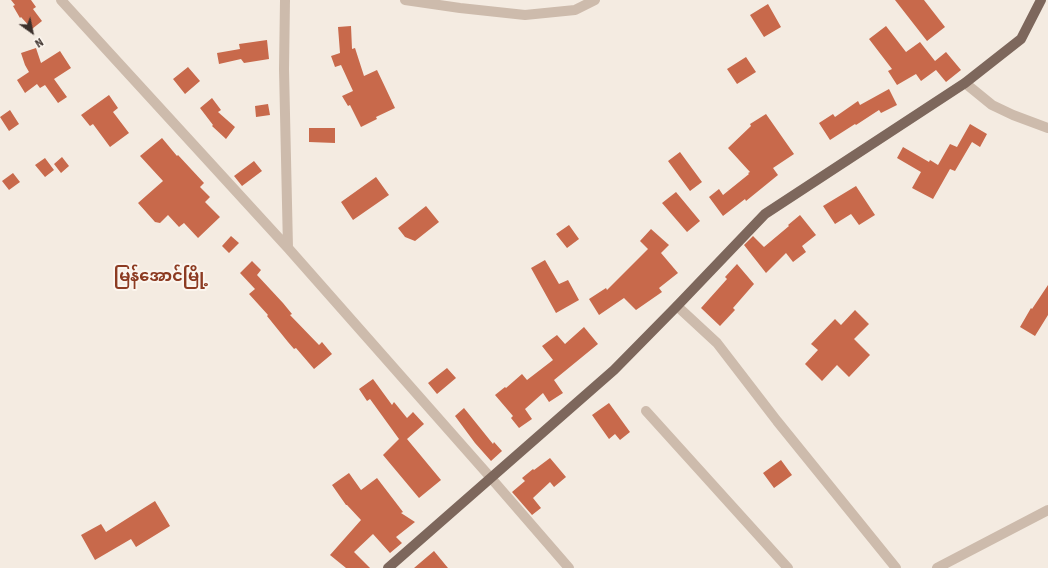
<!DOCTYPE html>
<html>
<head>
<meta charset="utf-8">
<style>
  body { margin:0 }
  #map { position:relative; width:1048px; height:568px; overflow:hidden; background:#f4ebe1; font-family:"Source Sans 3",sans-serif }
  canvas { display:block }
  .north { position:absolute; left:12px; top:12px; width:40px; height:40px; -webkit-text-stroke:3px #fbf5ee; paint-order:stroke; rotate:147deg; font-size:11px; font-weight:700; line-height:16px; text-align:center; color:#3b302b }
  .north::after { content:''; display:block; margin:auto; width:14px; height:18px; background:#3b302b; clip-path:polygon(50% 0,100% 100%,50% 72%,0 100%) }
</style>
</head>
<body>
<div id="map">
<canvas width="1048" height="568"></canvas>
<div class="north">N</div>
</div>
<script>
const context = document.querySelector('canvas').getContext('2d');
context.lineJoin = 'round';
function paint(path, color) { context.fillStyle = color; context.fill(path, 'evenodd'); }
const shape = rows => new Path2D(rows.map(r => 'M' + r).join(''));
function stroke(path, color, width, dash) { context.strokeStyle = color; context.lineWidth = width; context.lineCap = dash ? 'butt' : 'round'; context.setLineDash(dash || []); context.stroke(path); }
function label(font, color, halo, rows, align = 'center') {
  context.font = font + ' "Source Sans 3","Noto Sans Myanmar",sans-serif'; context.lineWidth = 4; context.setLineDash([]); context.textBaseline = 'middle'; context.strokeStyle = halo; context.fillStyle = color; for (const [text, x, y, turn = 0] of rows) {
    context.save(); context.translate(x, y); context.rotate((+turn || 0) * Math.PI / 180); context.textAlign = isNaN(turn) ? turn : align; if (halo) context.strokeText(text, 0, 0); context.fillText(text, 0, 0); context.restore();
  }
}
paint(shape([
  [11,0,31,0,36,7,33,9,42,21,32,29,21,17,20,18,13,6,15,5],
  [895,0,924,0,945,27,927,41],
  [768,4,781,27,764,37,750,15],
  [351,26,352,49,355,48,364,76,377,70,395,108,376,117,377,119,361,127,350,105,348,106,342,96,353,91,341,65,335,67,331,56,340,53,338,27],
  [886,26,906,52,920,42,935,61,946,52,961,70,946,82,936,70,921,81,916,74,897,85,888,71,892,69,869,39],
  [267,40,269,59,244,63,241,59,219,64,217,53,240,49,239,44],
  [36,48,41,63,60,51,71,68,54,79,67,97,58,103,45,85,40,88,37,84,25,93,17,80,29,72,25,65,21,53],
  [746,57,756,72,737,84,727,69],
  [188,67,200,81,185,94,173,79],
  [889,89,897,105,881,113,879,110,856,125,855,124,830,140,819,123,833,114,835,117,858,101,860,105],
  [109,95,118,108,113,112,129,133,110,147,93,124,90,126,81,115],
  [212,98,221,110,218,112,235,127,226,139,212,126,213,125,200,108],
  [268,104,270,115,256,117,255,106],
  [10,110,19,124,9,131,0,117],
  [766,114,794,154,773,168,778,175,746,201,745,199,723,216,709,197,719,189,723,195,749,174,748,173,750,172,728,148,751,126,750,124],
  [970,124,987,134,980,147,972,142,955,171,950,169,933,199,912,188,921,172,897,158,903,147,929,162,930,160,938,165,950,144,957,147],
  [309,128,335,128,335,143,309,142],
  [162,138,177,156,178,155,204,183,200,187,210,197,205,202,220,217,198,238,184,223,179,227,168,215,160,223,155,222,138,203,163,181,140,156],
  [680,152,702,182,690,191,668,161],
  [62,157,69,166,61,173,54,164],
  [45,158,54,170,45,177,35,165],
  [254,161,262,171,242,186,234,176],
  [13,173,20,182,9,190,2,181],
  [376,177,389,195,353,220,341,202],
  [856,186,875,215,859,225,851,214,835,224,823,206],
  [676,192,700,221,687,232,662,203],
  [426,206,439,222,415,241,405,237,398,228],
  [800,215,816,235,802,246,806,252,793,262,786,253,766,273,744,245,753,236,764,247,789,226,788,225],
  [569,225,579,239,567,248,556,234],
  [651,229,669,245,661,253,678,273,659,288,662,292,636,310,624,298,599,315,589,299,606,288,607,290,648,249,640,241],
  [231,236,239,243,229,253,222,246],
  [545,260,559,284,568,280,579,300,556,313,531,268],
  [252,261,261,270,257,275,283,303,292,314,290,315,319,345,322,342,332,354,314,369,296,348,294,349,288,342,267,316,268,315,249,294,255,289,240,273],
  [737,264,754,284,733,308,735,310,720,326,701,308,727,279,725,277],
  [1048,285,1048,315,1035,336,1020,327,1031,308,1032,309],
  [855,310,869,324,854,339,870,355,849,377,837,365,822,381,805,364,818,350,811,344,835,319,841,325],
  [584,327,598,344,554,380,563,393,549,402,543,393,525,409,532,419,519,428,511,418,513,416,495,395,505,387,506,388,522,374,527,380,553,360,542,346,557,335,565,344],
  [447,368,456,378,437,394,428,383],
  [373,379,392,405,394,402,407,418,413,412,424,424,407,439,441,480,419,498,383,455,399,439,370,399,367,401,359,389],
  [609,403,630,432,620,440,615,434,609,439,592,415],
  [464,408,493,444,494,442,502,451,491,461,475,443,455,416],
  [550,458,566,477,554,487,550,482,533,498,541,508,532,515,512,492,525,481,522,478,533,469,534,470],
  [781,460,792,475,774,488,763,473],
  [349,473,361,490,377,478,403,512,401,513,415,522,396,537,402,543,390,553,373,534,354,552,370,568,346,568,330,555,361,520,347,505,346,505,332,485],
  [155,501,170,526,136,547,131,539,95,560,81,535,101,524,106,532],
  [434,551,448,568,414,568]
]), '#c8694b');
stroke(shape([
  [61,0,288,248,491,478,569,568],
  [285,0,284,69,288,248],
  [405,0,460,8,525,15,575,10,595,0],
  [965,83,992,105,1013,115,1048,128],
  [677,306,717,343,777,421,896,568],
  [646,411,788,568],
  [937,568,1048,510]
]), '#cdbbac', 10);
stroke(shape([
  [388,568,614,370,677,306,765,214,965,83,1021,39,1041,0]
]), '#7d675c', 10);
label('bold 16px', '#8c3b22', '#fbf5ee', [
  ["မြန်အောင်မြို့",161,277]
]);
</script>
</body>
</html>
